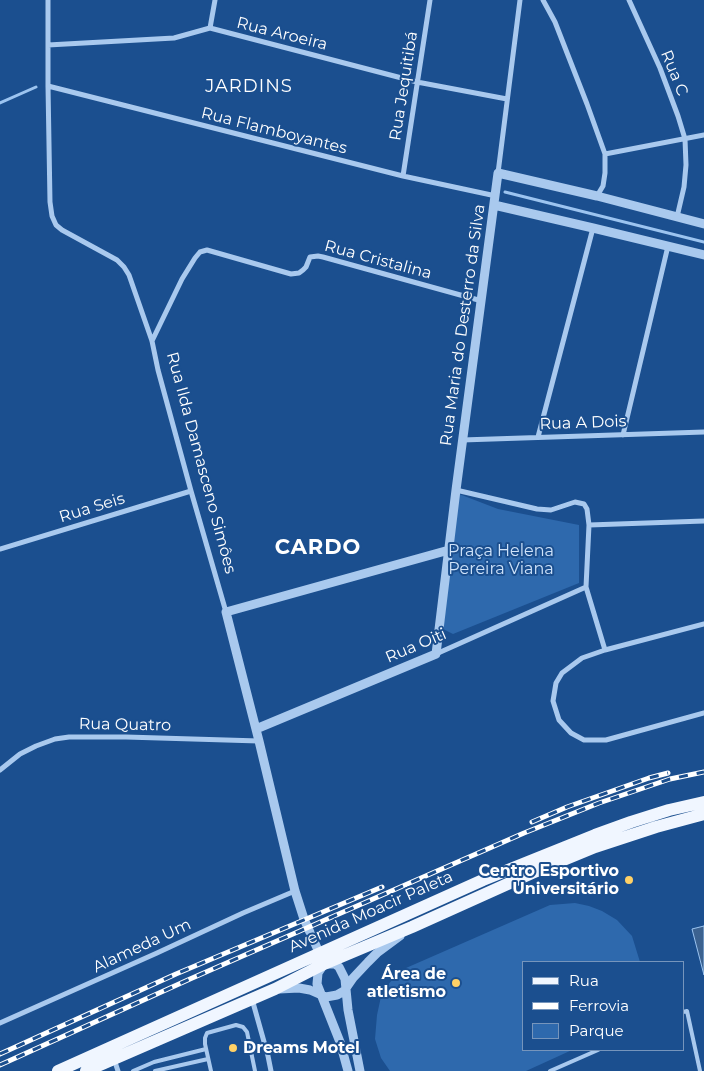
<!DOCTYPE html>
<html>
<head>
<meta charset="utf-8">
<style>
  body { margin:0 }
  #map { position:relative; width:704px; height:1071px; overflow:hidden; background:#1b4f8f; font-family:Montserrat,sans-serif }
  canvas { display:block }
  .legend { position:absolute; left:522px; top:961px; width:162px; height:90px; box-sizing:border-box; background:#1b4f8f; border:1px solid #7695bc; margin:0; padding:6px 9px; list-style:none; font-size:15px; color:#fff }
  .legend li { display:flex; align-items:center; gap:10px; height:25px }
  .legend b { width:25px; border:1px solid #7695bc }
</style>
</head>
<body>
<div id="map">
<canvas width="704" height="1071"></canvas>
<ul class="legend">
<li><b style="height:6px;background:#f0f6ff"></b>Rua</li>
<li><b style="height:6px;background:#fff"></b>Ferrovia</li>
<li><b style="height:14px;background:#2e69ad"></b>Parque</li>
</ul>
</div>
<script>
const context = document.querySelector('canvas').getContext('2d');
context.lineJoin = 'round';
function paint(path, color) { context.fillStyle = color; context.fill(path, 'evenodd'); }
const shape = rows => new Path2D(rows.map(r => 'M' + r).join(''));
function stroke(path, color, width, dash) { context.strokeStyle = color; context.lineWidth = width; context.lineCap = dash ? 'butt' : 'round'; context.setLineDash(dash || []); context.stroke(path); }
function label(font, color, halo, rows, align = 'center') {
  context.font = font + ' Montserrat,sans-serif'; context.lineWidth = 4; context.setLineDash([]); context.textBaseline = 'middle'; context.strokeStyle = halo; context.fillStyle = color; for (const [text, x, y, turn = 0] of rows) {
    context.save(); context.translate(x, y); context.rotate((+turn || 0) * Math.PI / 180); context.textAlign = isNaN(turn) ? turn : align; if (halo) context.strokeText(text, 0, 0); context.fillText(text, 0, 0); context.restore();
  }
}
paint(shape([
  [459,494,498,509,579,525,579,583,453,634,443,629],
  [575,903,589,906,602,911,617,920,632,936,640,962,523,962,523,1050,572,1050,526,1071,390,1071,381,1058,375,1039,377,1015,382,992,397,974,406,968,550,905]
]), '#2e69ad');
const water = shape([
  [704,926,704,975,692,929,704,926]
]);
paint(water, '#3c6290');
stroke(water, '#9cc4f0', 1);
stroke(shape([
  [0,103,36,87],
  [505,192,704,242]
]), '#9cc4f0', 3);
stroke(shape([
  [683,1012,687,1011,700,1071],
  [133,1071,154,1062,206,1049],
  [155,1071,208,1059],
  [211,1071,205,1044,205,1038,207,1033,236,1025,243,1027,247,1032,255,1071],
  [550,1071,598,1050]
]), '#a9c9ee', 4);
stroke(shape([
  [48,0,48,86,50,202,52,216,56,225,62,230,117,260,124,267,129,275,152,341,158,370,191,491,226,612],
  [543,0,555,22,587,104,605,154,605,173,603,186,597,196],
  [629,0,660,68,678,116,685,139,686,165,684,187,677,217],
  [210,28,215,0],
  [48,45,174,38,210,28,417,82,507,99],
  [48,86,403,176,496,196],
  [605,154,704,135],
  [498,173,520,0],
  [403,176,430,0],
  [152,341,182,279,195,258,200,252,207,250,291,274,299,273,303,270,306,267,310,257,318,256,323,257,482,301],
  [623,435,668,246],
  [538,437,593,228],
  [462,440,704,432],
  [456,490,537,509,551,510,575,502,584,504,587,509,589,525,586,587,605,650],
  [589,525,704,521],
  [0,549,191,491],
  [704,624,605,650,582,658,562,673,556,683,553,701,559,720,571,733,584,740,606,740,704,713],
  [436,654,586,587],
  [0,770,20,754,36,746,55,739,69,737,126,737,259,741],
  [252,999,268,1056,271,1071],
  [0,1023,157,953,243,913,295,891],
  [114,1059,118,1071]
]), '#a9c9ee', 5);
stroke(shape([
  [494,205,593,228,704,255],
  [256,729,436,654,456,490,498,173,597,196,704,224],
  [322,959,304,919,295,891,259,741,226,612,449,550],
  [324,964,318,973,317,984,340,1042,348,1071],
  [327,964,335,964,339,967,345,979,348,1010,360,1071],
  [279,989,299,988,310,990,326,997,337,995,344,991,353,978,368,962,377,953,400,936]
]), '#a9c9ee', 9);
stroke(shape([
  [58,1071,483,880,595,835,631,822,669,810,704,802],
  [86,1071,275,989,324,964,412,927,532,873,595,847,656,827,704,814]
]), '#f0f6ff', 12);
const rail = shape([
  [532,822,567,807,649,778,668,773],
  [0,1054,176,974,382,887],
  [0,1065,190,979,524,833,599,803,670,779,704,772]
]);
stroke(rail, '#fff', 5);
stroke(rail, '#1b4f8f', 3, [9]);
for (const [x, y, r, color] of [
  [629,880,5,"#ffd166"],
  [456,983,5,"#ffd166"],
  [233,1048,5,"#ffd166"]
]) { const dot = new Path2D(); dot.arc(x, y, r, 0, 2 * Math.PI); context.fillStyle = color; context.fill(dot); stroke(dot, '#1b4f8f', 2); }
label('16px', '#fff', '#1b4f8f', [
  ["Rua Aroeira",282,34,14],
  ["Rua C",674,73,68],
  ["Rua Jequitibá",404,86,-81],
  ["Rua Flamboyantes",274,131,14],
  ["Rua Cristalina",378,260,15],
  ["Rua Maria do Desterro da Silva",463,325,-82],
  ["Rua A Dois",583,423,-2],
  ["Rua Ilda Damasceno Simôes",201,463,75],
  ["Rua Seis",92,508,-17],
  ["Rua Oiti",416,646,-23],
  ["Rua Quatro",125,725,1],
  ["Avenida Moacir Paleta",371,912,-24],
  ["Alameda Um",142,946,-25]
]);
label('16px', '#cfe3fa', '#1b4f8f', [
  ["Praça Helena",501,551],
  ["Pereira Viana",501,569]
]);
label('bold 16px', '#fff', '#1b4f8f', [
  ["Centro Esportivo",619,871],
  ["Universitário",619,889],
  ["Área de",446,974],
  ["atletismo",446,992],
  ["Dreams Motel",243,1048,"left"]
], 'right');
context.letterSpacing = '1px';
label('18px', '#fff', '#1b4f8f', [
  ["JARDINS",249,87]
]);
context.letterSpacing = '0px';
context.letterSpacing = '1px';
label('bold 21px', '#fff', '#1b4f8f', [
  ["CARDO",318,548]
]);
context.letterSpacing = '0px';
</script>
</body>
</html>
